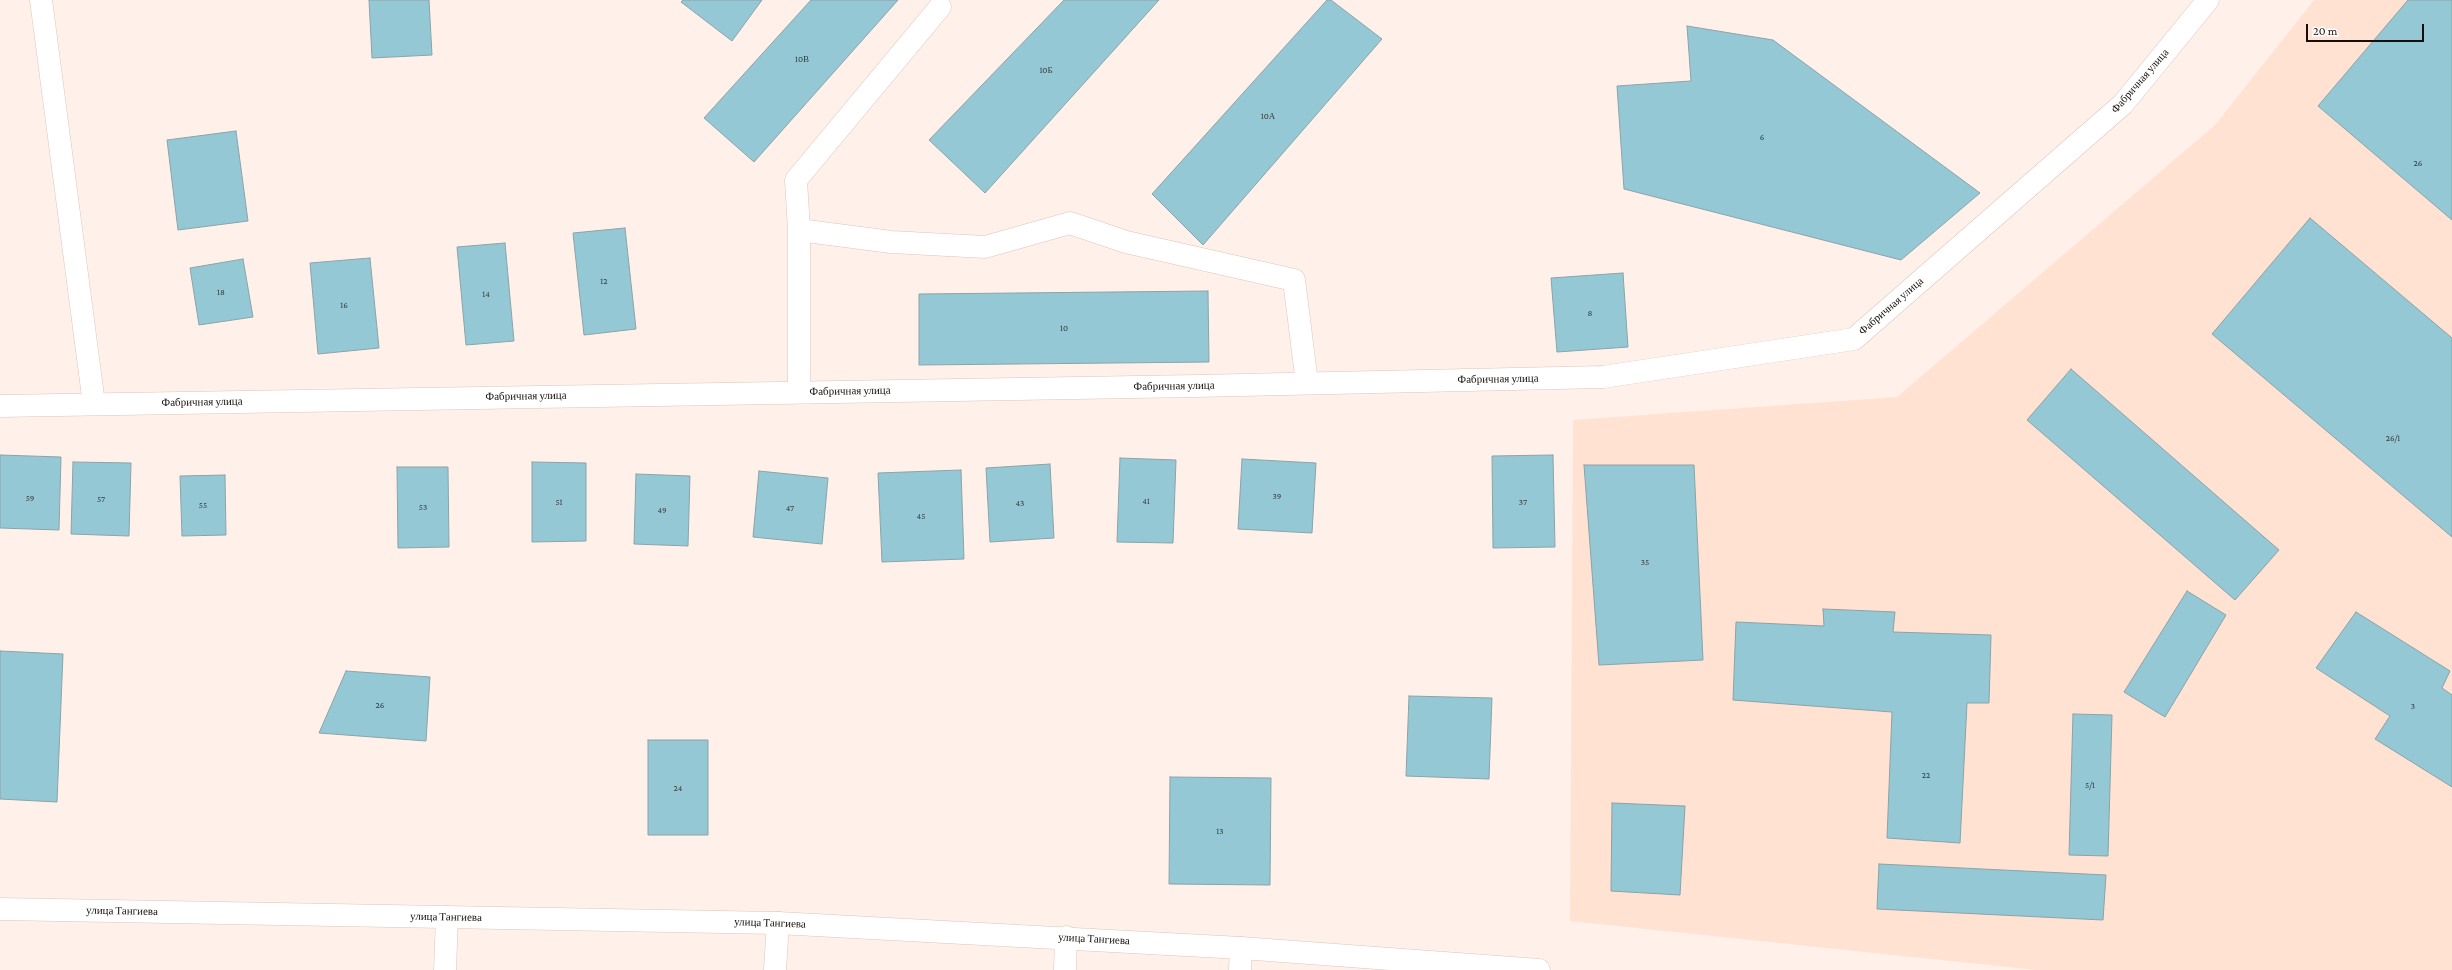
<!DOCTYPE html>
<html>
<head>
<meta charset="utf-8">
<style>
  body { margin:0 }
  #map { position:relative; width:2452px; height:970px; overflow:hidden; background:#fff1ea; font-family:"Crimson Pro",serif }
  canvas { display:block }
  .scale { position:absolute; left:2306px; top:24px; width:118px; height:18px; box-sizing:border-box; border:2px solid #150e0a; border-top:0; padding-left:5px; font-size:12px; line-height:14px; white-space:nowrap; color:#150e0a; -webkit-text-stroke:3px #fff; paint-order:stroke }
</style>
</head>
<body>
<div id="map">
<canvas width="2452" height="970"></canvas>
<div class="scale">20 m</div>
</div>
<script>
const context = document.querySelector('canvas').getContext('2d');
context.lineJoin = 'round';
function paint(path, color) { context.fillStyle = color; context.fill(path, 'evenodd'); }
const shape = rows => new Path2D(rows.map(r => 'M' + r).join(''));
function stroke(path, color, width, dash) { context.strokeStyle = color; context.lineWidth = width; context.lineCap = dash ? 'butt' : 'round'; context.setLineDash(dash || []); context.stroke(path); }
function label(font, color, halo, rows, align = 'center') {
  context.font = font + ' "Crimson Pro",serif'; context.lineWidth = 3; context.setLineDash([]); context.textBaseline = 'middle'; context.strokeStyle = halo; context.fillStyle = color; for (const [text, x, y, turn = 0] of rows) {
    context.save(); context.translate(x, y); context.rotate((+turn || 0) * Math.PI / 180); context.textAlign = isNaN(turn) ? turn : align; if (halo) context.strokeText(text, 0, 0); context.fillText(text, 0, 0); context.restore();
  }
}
paint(shape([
  [2314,0,2452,0,2452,970,2036,970,1570,921,1573,420,1897,397,2215,125]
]), '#ffe2d2');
const building = shape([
  [369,0,429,0,432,55,372,58,369,0],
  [683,0,762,0,732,41,681,2,683,0],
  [811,0,898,0,754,162,704,118,811,0],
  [1064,0,1159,0,985,193,929,140,1064,0],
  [1327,0,1331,0,1382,39,1203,245,1152,194,1327,0],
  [2408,0,2452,0,2452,220,2318,106,2408,0],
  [1687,26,1773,40,1980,193,1901,260,1624,189,1617,86,1691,81,1687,26],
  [236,131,248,221,178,230,167,140,236,131],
  [2310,218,2452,338,2452,537,2212,334,2310,218],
  [625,228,636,329,584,335,573,233,625,228],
  [505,243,514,341,466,345,457,247,505,243],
  [370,258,379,348,318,354,310,263,370,258],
  [243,259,253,317,199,325,190,268,243,259],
  [1623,273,1628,347,1557,352,1551,278,1623,273],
  [1208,291,1209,362,919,365,919,294,1208,291],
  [2071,369,2279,550,2235,600,2027,420,2071,369],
  [0,455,61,457,59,530,0,528,0,455],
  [1553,455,1555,547,1493,548,1492,456,1553,455],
  [1120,458,1176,460,1173,543,1117,542,1120,458],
  [1242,459,1316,463,1312,533,1238,529,1242,459],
  [73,462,131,463,129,536,71,534,73,462],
  [532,462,586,463,586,541,532,542,532,462],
  [1050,464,1054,538,990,542,986,468,1050,464],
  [1584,465,1694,465,1703,660,1599,665,1584,465],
  [397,467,448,467,449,547,398,548,397,467],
  [961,470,964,559,882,562,878,473,961,470],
  [759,471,828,478,822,544,753,537,759,471],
  [636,474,690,476,688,546,634,544,636,474],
  [225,475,226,535,182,536,180,476,225,475],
  [2187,591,2226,615,2165,717,2124,692,2187,591],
  [1823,609,1895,612,1893,632,1991,635,1989,703,1967,703,1960,843,1887,838,1892,712,1733,700,1736,622,1824,626,1823,609],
  [2356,612,2450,671,2442,688,2452,695,2452,787,2375,739,2390,716,2316,668,2356,612],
  [0,651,63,654,57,802,0,799,0,651],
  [346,671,430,677,426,741,319,733,346,671],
  [1409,696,1492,698,1489,779,1406,776,1409,696],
  [2073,714,2112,715,2108,856,2069,855,2073,714],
  [648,740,708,740,708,835,648,835,648,740],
  [1170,777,1271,778,1270,885,1169,884,1170,777],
  [1612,803,1685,806,1680,895,1611,891,1612,803],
  [1879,864,2106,875,2103,920,1877,909,1879,864]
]);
paint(building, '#94c8d5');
stroke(building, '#8aa3a9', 1);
const service = shape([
  [799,230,796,180,940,7],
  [799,392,799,230,891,242,985,247,1070,223,1126,242,1294,280,1307,383],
  [445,970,447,917],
  [775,970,778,923],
  [1065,970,1066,937],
  [1240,970,1241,948]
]);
const minor = shape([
  [41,0,94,404],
  [0,406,1196,386,1603,377,1854,339,2123,104,2208,0]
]);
const secondary = shape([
  [0,909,778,923,1241,948,1539,970]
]);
stroke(service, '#dbc5ba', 23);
stroke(minor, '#dbc5ba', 23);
stroke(secondary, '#dbc5ba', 23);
stroke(service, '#fff', 22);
stroke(minor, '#fff', 22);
stroke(secondary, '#fff', 22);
label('9px', '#353c3d', null, [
  ["10В",802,59],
  ["10Б",1046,70],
  ["10А",1268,116],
  ["6",1762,137],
  ["26",2418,163],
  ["12",604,281],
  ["18",221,292],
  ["14",486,294],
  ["16",344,305],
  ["8",1590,313],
  ["10",1064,328],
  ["26/1",2393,438],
  ["39",1277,496],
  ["59",30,498],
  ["57",101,499],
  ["41",1146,501],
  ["51",559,502],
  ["37",1523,502],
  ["43",1020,503],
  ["55",203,505],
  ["53",423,507],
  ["47",790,508],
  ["49",662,510],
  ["45",921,516],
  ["35",1645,562],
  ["26",380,705],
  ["3",2413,706],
  ["22",1926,775],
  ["5/1",2090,785],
  ["24",678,788],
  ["13",1220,831]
]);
label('11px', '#150e0a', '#fff', [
  ["Фабричная улица",2140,81,-49],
  ["Фабричная улица",1891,306,-41],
  ["Фабричная улица",1498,379,-1],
  ["Фабричная улица",1174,386,-1],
  ["Фабричная улица",850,391,-1],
  ["Фабричная улица",526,396,-1],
  ["Фабричная улица",202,402,-1],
  ["улица Тангиева",122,911,1],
  ["улица Тангиева",446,917,1],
  ["улица Тангиева",770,923,2],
  ["улица Тангиева",1094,939,3]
]);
</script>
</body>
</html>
